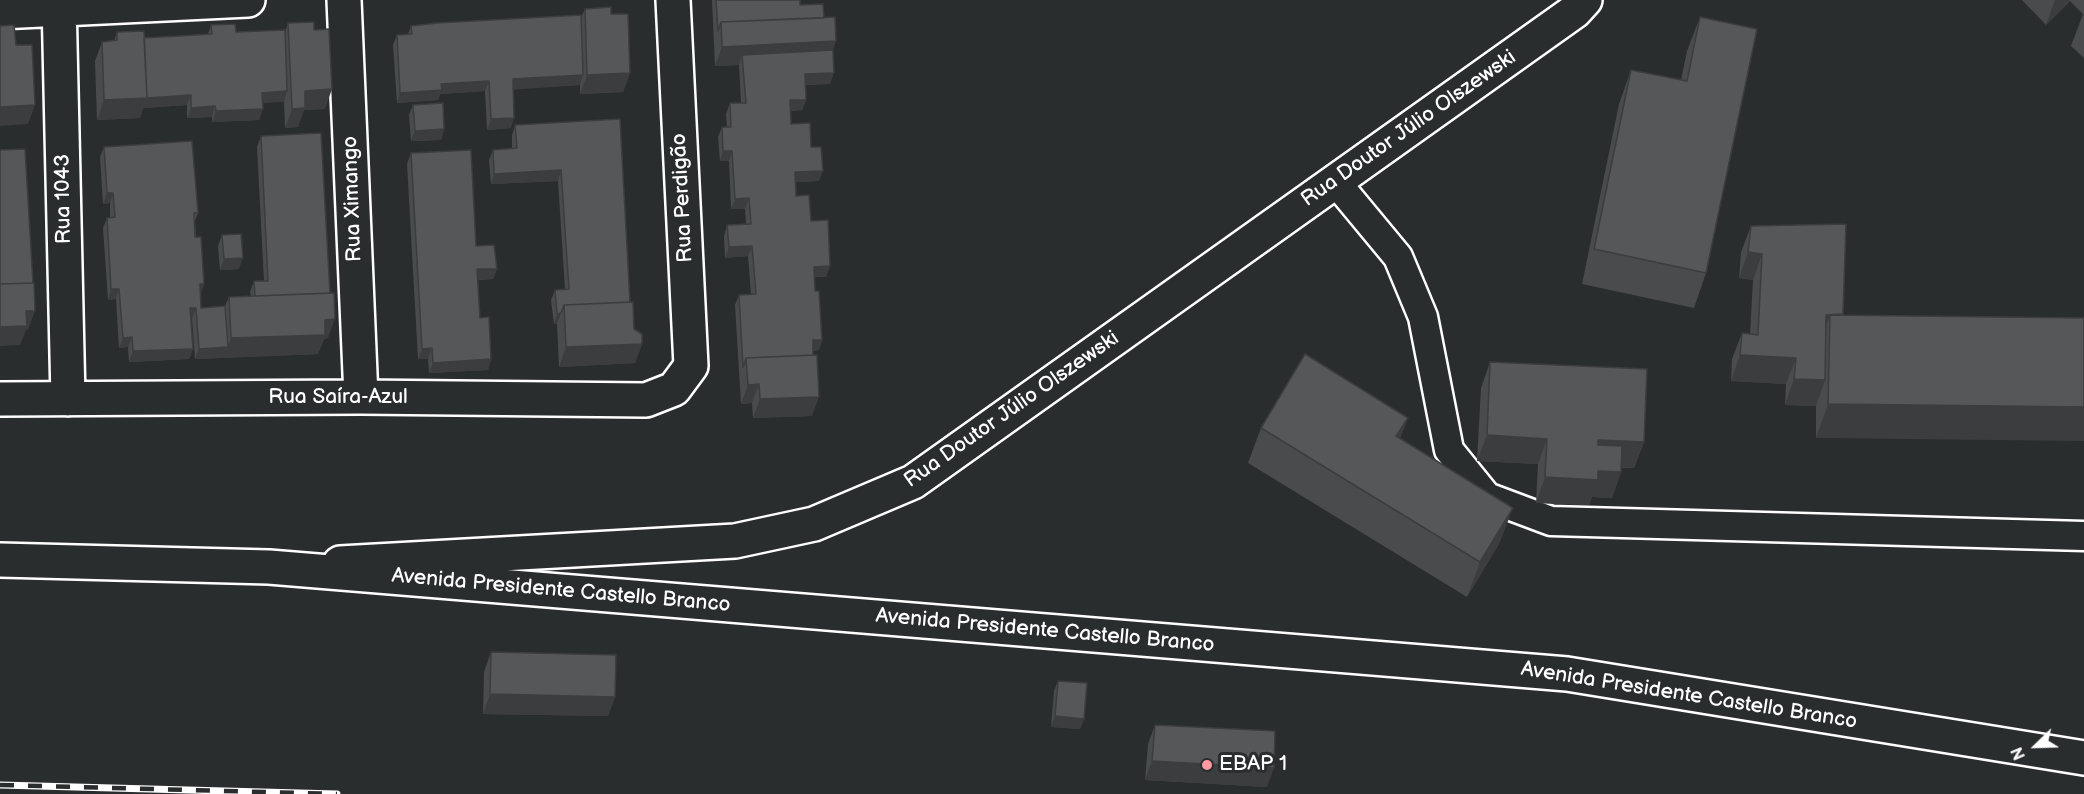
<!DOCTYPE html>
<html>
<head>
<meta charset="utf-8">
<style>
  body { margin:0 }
  #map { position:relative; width:2084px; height:794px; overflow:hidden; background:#2a2d2e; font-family:"Balsamiq Sans",sans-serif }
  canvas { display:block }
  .north { position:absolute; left:2006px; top:716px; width:60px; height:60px; -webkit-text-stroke:4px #2a2d2e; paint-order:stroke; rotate:247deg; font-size:16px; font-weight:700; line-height:24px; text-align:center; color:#fff }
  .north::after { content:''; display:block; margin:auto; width:21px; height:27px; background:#fff; clip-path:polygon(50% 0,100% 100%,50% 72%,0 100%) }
</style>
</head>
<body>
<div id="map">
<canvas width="2084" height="794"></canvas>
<div class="north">N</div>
</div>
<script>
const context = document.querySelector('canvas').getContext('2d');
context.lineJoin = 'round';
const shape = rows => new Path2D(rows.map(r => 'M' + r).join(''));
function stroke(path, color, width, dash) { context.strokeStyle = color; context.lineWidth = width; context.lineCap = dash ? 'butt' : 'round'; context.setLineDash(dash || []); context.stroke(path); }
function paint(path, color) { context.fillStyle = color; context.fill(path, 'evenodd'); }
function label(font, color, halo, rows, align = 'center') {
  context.font = font + ' "Balsamiq Sans",sans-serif'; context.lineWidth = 6; context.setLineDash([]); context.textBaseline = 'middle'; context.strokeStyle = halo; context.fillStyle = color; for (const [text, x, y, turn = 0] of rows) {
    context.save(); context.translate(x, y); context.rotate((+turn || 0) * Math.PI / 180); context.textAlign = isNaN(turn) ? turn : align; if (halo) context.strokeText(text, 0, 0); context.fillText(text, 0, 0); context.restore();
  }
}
const service = shape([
  [1335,181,1398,257,1423,317,1449,450,1487,497,1551,521,2084,536]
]);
const minor = shape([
  [59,0,68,399],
  [344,0,361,397],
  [0,12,248,0],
  [0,399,361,397,646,400,674,389,691,366,673,0]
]);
const tertiary = shape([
  [340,563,735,541,814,524,913,482,1575,11,1585,0]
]);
const primary = shape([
  [0,560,269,567,1567,674,2084,758]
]);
stroke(service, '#fff', 33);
stroke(minor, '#fff', 38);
stroke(tertiary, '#fff', 38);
stroke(primary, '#fff', 38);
stroke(service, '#2a2d2e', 28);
stroke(minor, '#2a2d2e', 33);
stroke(tertiary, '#2a2d2e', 33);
stroke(primary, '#2a2d2e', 33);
const rail = shape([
  [0,785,337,794]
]);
stroke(rail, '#fff', 7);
stroke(rail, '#2a2d2e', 4.5, [14]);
paint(shape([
  [712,0,800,0,800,5,824,18,833,50,830,84,805,85,806,100,802,110,791,111,791,124,811,147,819,181,795,182,796,196,811,221,830,266,826,277,814,277,815,291,822,340,819,350,813,351,812,416,753,418,752,403,741,404,735,305,739,295,751,294,748,256,725,258,724,236,727,225,746,224,745,209,731,209,729,161,720,161,718,137,722,127,727,127,726,114,730,103,741,103,739,65,715,66],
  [2022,0,2084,0,2084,58,2071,46,2083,14,2070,1,2046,25],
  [585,9,611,14,630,73,623,92,580,94,580,85,513,89,511,128,487,130,485,91,440,94,438,100,397,103,393,45,397,35,408,34,411,26,581,18],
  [1700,17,1706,273,1694,308,1582,284,1619,104,1631,70,1681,80,1687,51],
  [288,23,314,30,325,109,304,110,298,127,285,128,284,101,263,103,259,120,212,122,212,117,187,118,187,105,143,108,140,118,97,120,95,61,102,42,114,41,117,32,144,38,208,34,211,25,236,32,285,32],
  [413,105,444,129,441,140,411,141,409,115],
  [620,119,630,302,634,329,642,344,635,363,559,367,557,324,554,324,551,300,555,290,565,289,558,181,491,184,489,160,493,150,512,148,512,135,515,125],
  [261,136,328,338,324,339,318,354,195,359,192,319,191,319,193,349,189,359,129,362,128,347,119,348,116,299,108,300,103,228,107,218,110,218,110,203,103,204,100,157,104,147,198,213,195,221,201,308,225,306,229,297,251,296,250,292,254,281,264,281,257,147],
  [411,153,476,246,497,269,493,279,478,280,480,318,491,359,488,370,429,373,428,359,418,359,407,164],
  [1751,226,1843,315,2084,318,1816,438,1816,404,1816,406,1785,405,1786,384,1731,381,1732,359,1742,333,1750,334,1753,280,1739,278,1741,252],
  [222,235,239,269,220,270,218,246],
  [1490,362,1644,442,1634,468,1621,468,1621,472,1612,498,1592,497,1589,505,1536,503,1538,464,1477,461,1481,388],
  [1261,428,1400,438,1500,542,1467,597,1248,463],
  [491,652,615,697,608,716,483,714,484,672],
  [1058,681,1084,719,1080,729,1051,727,1054,691],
  [1155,725,1267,787,1145,780,1148,744]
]), '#494b4c');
paint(shape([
  [2055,0,2070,0,2046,25],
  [836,41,829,61,742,55,739,65,715,66,722,47],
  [630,73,623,92,580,94,587,75],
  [834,73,830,84,801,85,805,74],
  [583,75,580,85,509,90,513,79],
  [489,81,485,91,440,94,438,100,397,103,400,93,441,84],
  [332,89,325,109,304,110,298,127,285,128,292,109,305,91],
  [287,91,284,102,258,103,262,93],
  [191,95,187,105,143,108,140,118,97,120,104,100],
  [790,100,806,100,802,110,786,111],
  [35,105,28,124,0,126,0,107],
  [215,106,212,117,187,118,191,108],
  [263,109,259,120,212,122,216,111],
  [514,118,511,128,487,130,491,119],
  [444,129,441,140,411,141,415,131],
  [723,151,732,151,729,161,720,161],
  [561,170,558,181,491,184,494,174],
  [823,171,819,181,791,182,795,172],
  [107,193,113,193,110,203,103,204],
  [749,198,745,209,731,209,735,199],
  [752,246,748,256,725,258,729,247],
  [1748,252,1762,254,1753,280,1739,278],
  [243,258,239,269,220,270,224,259],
  [830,266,826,277,810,277,814,267],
  [477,269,497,269,493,279,473,280],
  [200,284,204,284,201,294],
  [111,289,119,289,116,299,108,300],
  [190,308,196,308,192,319,186,319],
  [26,311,35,311,28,330,26,330,20,345,0,346,0,327],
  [561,313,557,324,554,324,557,314],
  [1826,315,1830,315,1820,341],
  [335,319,328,338,324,339,318,354,224,358,231,338,325,320],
  [132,337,128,347,119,348,123,338],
  [813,340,822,340,819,350,809,351],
  [642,344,635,363,559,367,566,347],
  [228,347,224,358,195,359,199,349],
  [432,348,428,359,418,359,422,349],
  [193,349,189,359,129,362,133,351],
  [1740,355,1796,358,1786,384,1731,381],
  [491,359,488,370,429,373,433,363],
  [1794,379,1825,380,1816,406,1785,405],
  [759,384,752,403,741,404,748,385],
  [819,397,812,416,753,418,760,399],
  [1828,404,2084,407,2084,441,1816,438],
  [1408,418,1395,452,1396,436],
  [1487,435,1547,439,1538,464,1477,461],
  [1598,440,1644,442,1634,468,1589,466],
  [1598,471,1621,472,1612,498,1592,497,1589,505,1536,503,1545,477],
  [1513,508,1500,542,1467,597,1480,562],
  [490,694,615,697,608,716,483,714],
  [1055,716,1084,719,1080,729,1051,727],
  [1152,761,1274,768,1267,787,1145,780]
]), '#3c3d3e');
const building = shape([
  [716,0,800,0,800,5,823,4,824,18,721,22,718,31,716,0],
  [611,7,611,14,628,14,630,73,587,75,585,9,611,7],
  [581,15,583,75,513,79,514,118,491,119,489,81,441,84,442,90,400,93,397,35,412,34,411,26,437,23,581,15],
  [835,17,836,41,722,47,721,22,835,17],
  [1700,17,1757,29,1706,273,1594,249,1631,70,1687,81,1700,17],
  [314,22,314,30,329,29,332,89,305,91,305,108,292,109,288,23,314,22],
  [235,24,236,32,285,30,287,91,262,93,263,109,216,111,215,106,191,108,191,95,147,98,144,38,212,34,211,25,235,24],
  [14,25,16,45,32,45,35,105,0,107,0,26,14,25],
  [144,31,147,98,104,100,102,42,117,40,117,32,144,31],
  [833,50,834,73,805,74,806,100,790,100,791,124,810,123,811,147,821,147,823,171,795,172,796,196,809,195,811,221,828,220,830,266,814,267,815,291,819,291,822,340,813,340,813,355,746,358,743,367,739,295,756,294,752,246,729,247,727,225,751,224,749,198,735,199,732,151,723,151,722,127,731,127,730,103,746,103,742,55,833,50],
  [443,103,444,129,415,131,413,105,443,103],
  [620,119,630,302,564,305,561,313,557,314,555,290,569,289,561,170,494,174,493,150,517,148,515,125,620,119],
  [321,133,330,293,255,296,254,281,268,281,261,136,321,133],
  [192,141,198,213,194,213,195,237,201,237,204,284,200,284,201,308,225,306,228,347,199,349,196,308,190,308,193,349,133,351,132,337,123,338,119,289,111,289,107,218,115,217,113,193,107,193,104,147,192,141],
  [25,149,33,283,0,284,0,150,25,149],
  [471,150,476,246,494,245,497,269,477,269,480,318,489,317,491,359,433,363,432,348,422,349,411,153,471,150],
  [1846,224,1843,314,1826,315,1825,380,1794,379,1796,358,1740,355,1742,333,1758,335,1762,254,1748,252,1751,226,1846,224],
  [241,234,243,258,224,259,222,235,241,234],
  [34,283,35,311,26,311,27,326,0,327,0,284,34,283],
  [334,293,335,319,325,320,325,335,231,338,229,297,334,293],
  [633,302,634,329,642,334,642,344,566,347,564,305,633,302],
  [1830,315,2084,318,2084,407,1828,404,1830,315],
  [1305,354,1408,418,1396,436,1513,508,1480,562,1261,428,1305,354],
  [817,355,819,397,760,399,759,384,748,385,746,358,817,355],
  [1490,362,1647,369,1644,442,1598,440,1598,445,1622,446,1621,472,1598,471,1598,480,1545,477,1547,439,1487,435,1490,362],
  [491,652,616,655,615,697,490,694,491,652],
  [1058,681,1087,683,1084,719,1055,716,1058,681],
  [1155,725,1275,731,1274,768,1152,761,1155,725]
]);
paint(building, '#555758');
stroke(building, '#3c3d3e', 1.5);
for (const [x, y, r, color] of [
  [1207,765,6,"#ff9aa2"]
]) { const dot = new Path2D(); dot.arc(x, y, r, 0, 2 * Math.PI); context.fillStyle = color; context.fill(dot); stroke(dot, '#2a2d2e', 2); }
label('21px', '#fff', '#2a2d2e', [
  ["Rua Doutor Júlio Olszewski",1409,129,-35],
  ["Rua Perdigão",683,198,-93],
  ["Rua 1043",64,199,-91],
  ["Rua Ximango",353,199,-92],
  ["Rua Saíra-Azul",338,398],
  ["Rua Doutor Júlio Olszewski",1012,410,-35],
  ["Avenida Presidente Castello Branco",561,591,5],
  ["Avenida Presidente Castello Branco",1045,631,5],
  ["Avenida Presidente Castello Branco",1689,696,9]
]);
label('21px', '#fff', '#2a2d2e', [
  ["EBAP 1",1219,765]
], 'left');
</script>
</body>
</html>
